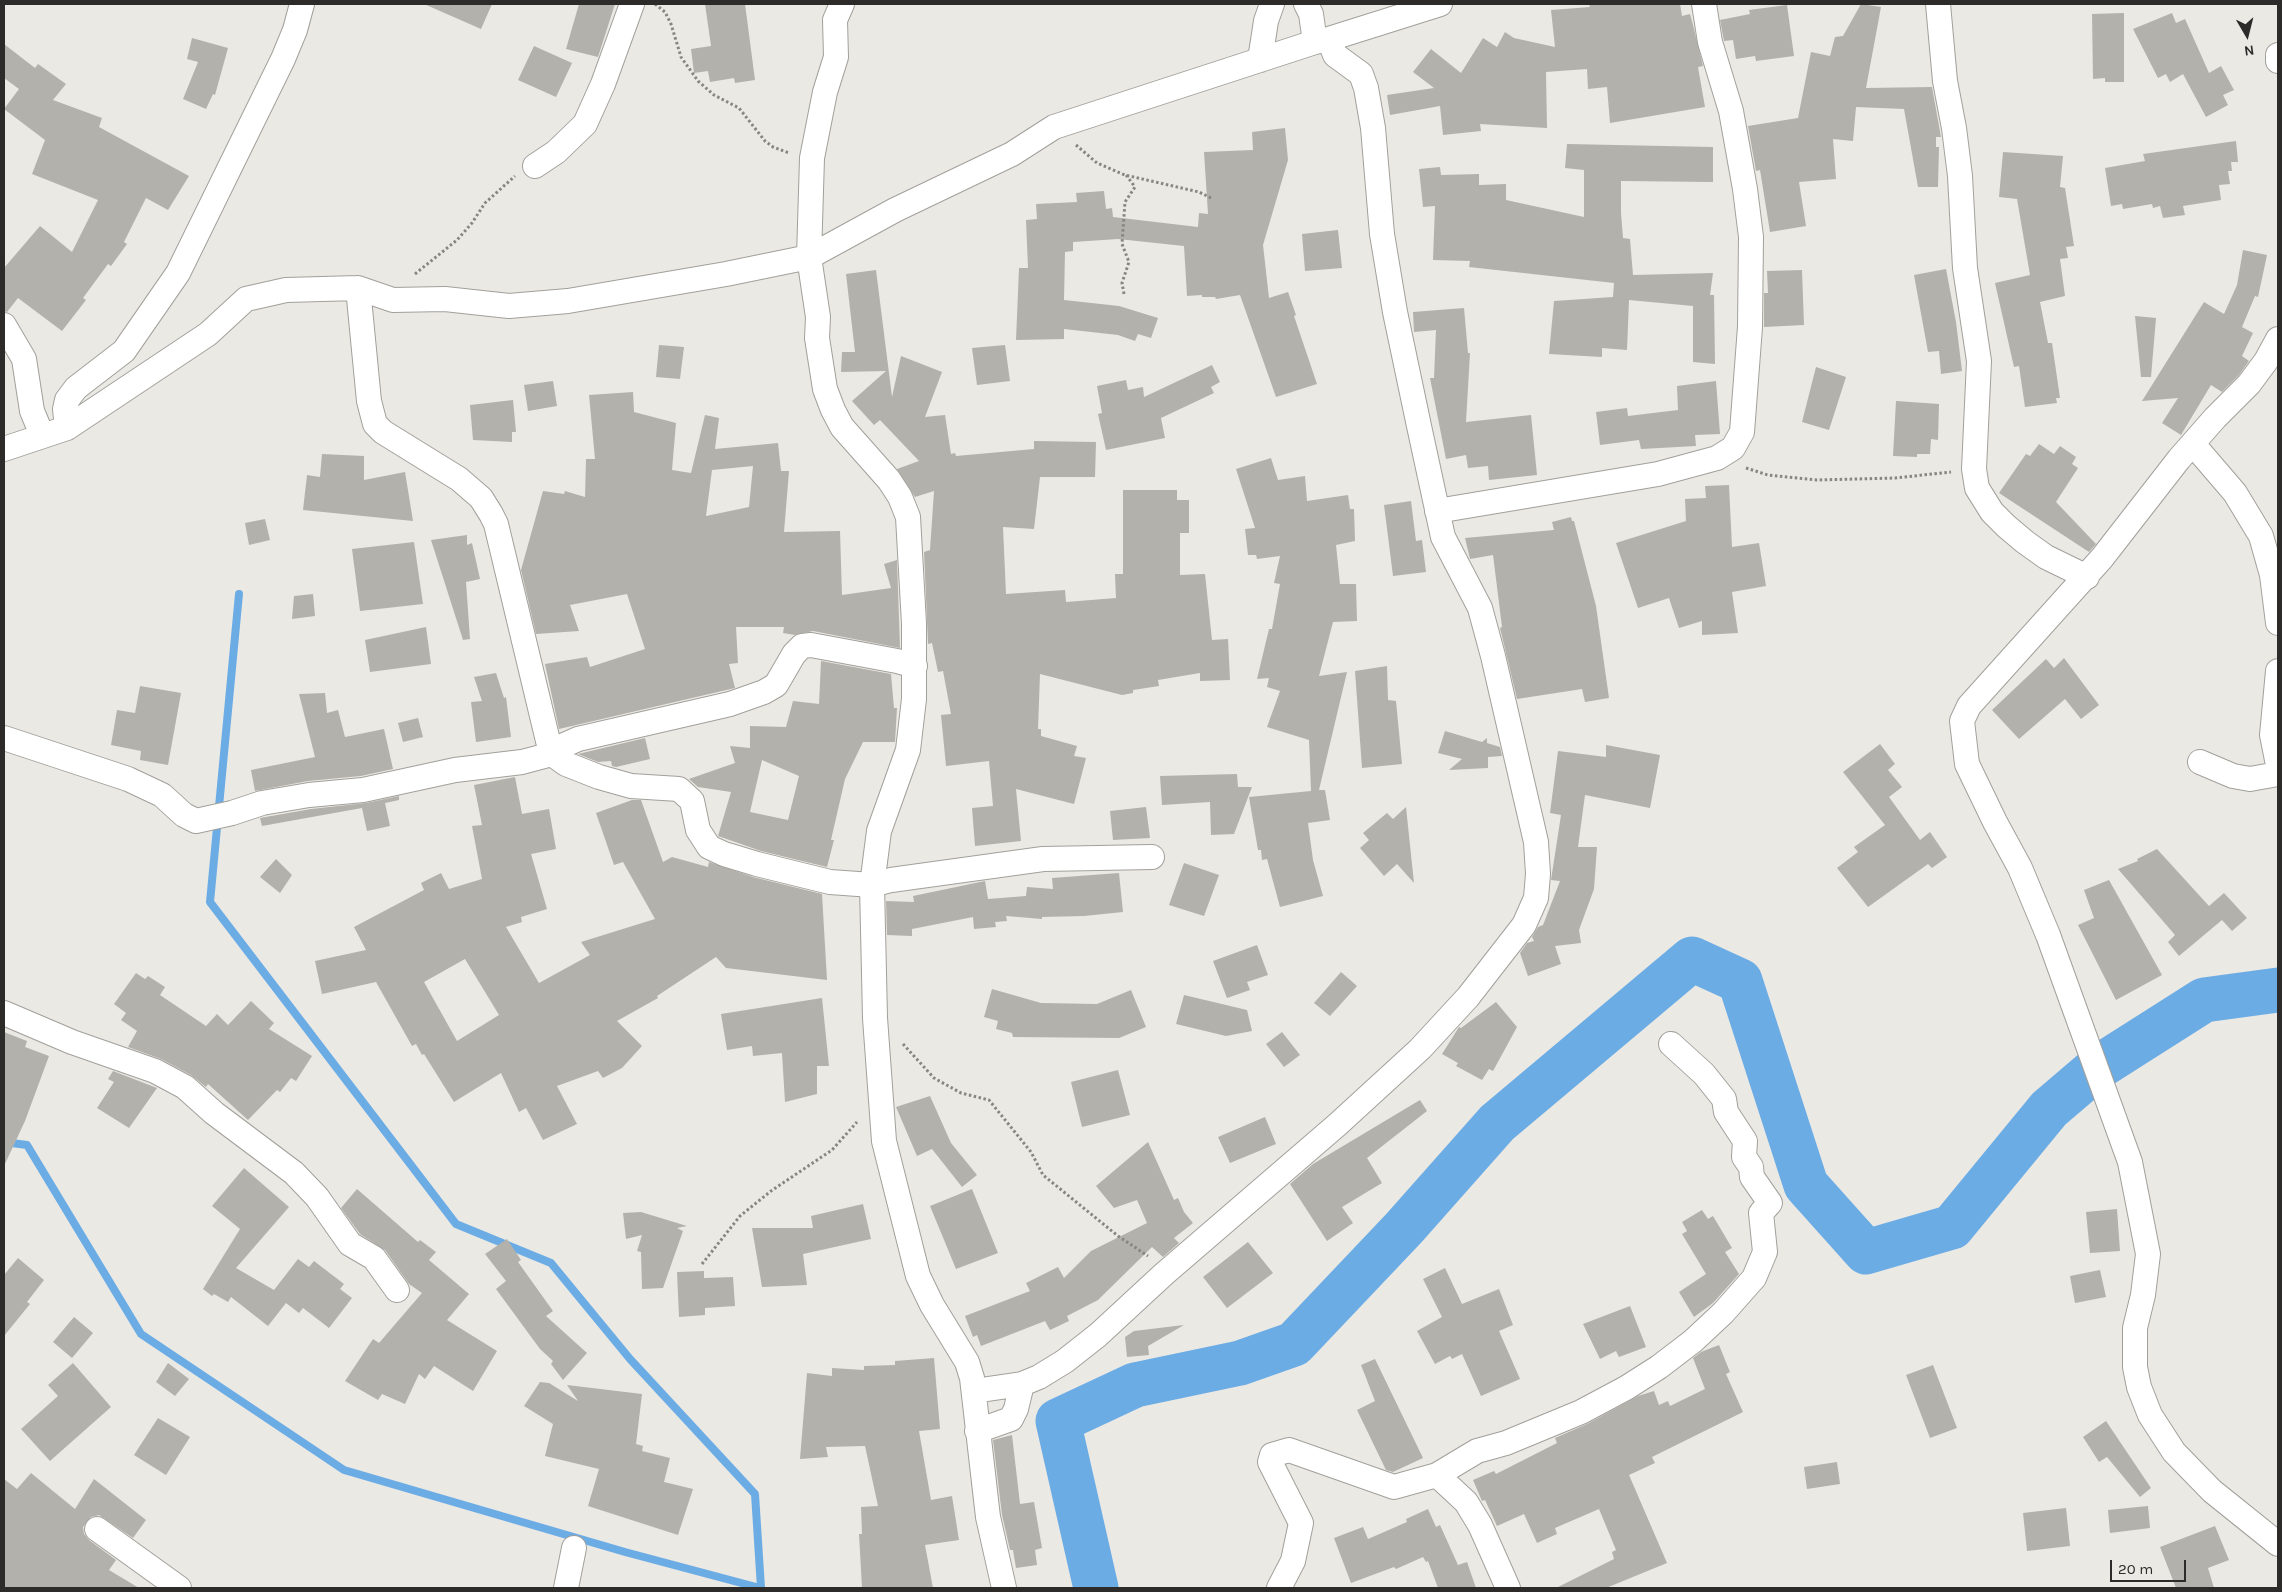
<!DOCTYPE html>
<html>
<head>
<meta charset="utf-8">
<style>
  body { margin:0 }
  #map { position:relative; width:2282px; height:1592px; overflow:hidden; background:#ebe9e4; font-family:Karla,sans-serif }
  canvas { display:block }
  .frame { position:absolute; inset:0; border:5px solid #2c2b29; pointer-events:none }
  .north { position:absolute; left:2222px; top:10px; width:50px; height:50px; -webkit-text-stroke:4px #ebe9e4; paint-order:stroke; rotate:172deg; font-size:14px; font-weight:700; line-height:20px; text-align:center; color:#2c2b29 }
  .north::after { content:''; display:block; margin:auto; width:18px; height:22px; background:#2c2b29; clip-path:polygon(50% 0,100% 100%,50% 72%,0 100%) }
  .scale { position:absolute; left:2110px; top:1560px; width:76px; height:22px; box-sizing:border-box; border:2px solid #2c2b29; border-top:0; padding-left:6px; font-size:15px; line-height:18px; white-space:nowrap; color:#2c2b29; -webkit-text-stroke:4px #ebe9e4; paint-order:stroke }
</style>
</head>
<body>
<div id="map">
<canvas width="2282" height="1592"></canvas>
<div class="frame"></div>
<div class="north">N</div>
<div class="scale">20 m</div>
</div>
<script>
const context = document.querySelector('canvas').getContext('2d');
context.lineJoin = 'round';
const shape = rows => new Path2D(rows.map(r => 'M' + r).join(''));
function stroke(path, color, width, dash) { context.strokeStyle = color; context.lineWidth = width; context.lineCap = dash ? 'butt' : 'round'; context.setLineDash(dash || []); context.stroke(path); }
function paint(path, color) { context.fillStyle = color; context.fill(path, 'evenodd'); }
stroke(shape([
  [239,594,210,902,456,1224,551,1263,630,1359,755,1494,761,1588],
  [4,1142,27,1145,141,1334,344,1470,625,1552,760,1588]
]), '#6cace5', 8);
stroke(shape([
  [1096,1588,1058,1421,1135,1385,1240,1363,1294,1344,1404,1228,1497,1123,1692,959,1740,981,1806,1185,1866,1252,1952,1227,2049,1109,2097,1068,2204,1000,2278,990]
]), '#6cace5', 45);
paint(shape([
  [424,4,492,4,481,29],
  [579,4,615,4,598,57,566,49],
  [705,4,745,4,755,80,735,83,734,78,710,82,708,71,694,73,691,49,711,46],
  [1589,4,1680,4,1682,16,1690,14,1693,25,1703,66,1698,67,1705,107,1610,123,1607,87,1588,89,1587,69,1546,72,1547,128,1480,124,1481,131,1443,135,1440,106,1390,115,1387,95,1434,88,1413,72,1431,49,1461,73,1483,38,1497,47,1505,32,1514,38,1555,47,1551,10,1590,7],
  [1861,4,1881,7,1866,88,1932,87,1941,137,1936,137,1936,147,1939,147,1938,187,1918,187,1904,109,1856,107,1853,141,1833,139,1836,179,1799,182,1806,226,1770,232,1760,170,1756,171,1748,126,1798,118,1811,52,1830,56,1835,37,1843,36],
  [1787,5,1794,56,1756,61,1755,56,1736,59,1733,40,1724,41,1720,20,1750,14,1749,10],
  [2124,13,2124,82,2105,82,2105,78,2093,79,2092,14],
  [2172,13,2176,23,2185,19,2209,73,2221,66,2234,90,2223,95,2228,105,2206,117,2183,74,2170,82,2166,74,2158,78,2133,29],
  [192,38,228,48,215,95,213,94,206,109,183,99,198,62,187,59],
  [4,44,35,68,38,64,66,84,53,100,102,118,99,127,189,176,168,210,146,198,124,242,127,244,111,266,108,264,83,298,86,300,62,331,18,298,7,312,4,311,4,268,40,226,72,252,98,200,32,174,45,140,4,109,19,89,4,78],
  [534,46,572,63,556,97,518,80],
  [1285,128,1288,160,1263,245,1269,298,1288,292,1296,315,1294,316,1317,384,1276,397,1240,295,1216,299,1215,297,1202,297,1202,295,1187,296,1184,246,1118,239,1073,242,1073,251,1065,252,1064,300,1119,306,1158,318,1151,338,1138,334,1135,341,1118,335,1064,329,1064,339,1016,340,1019,268,1028,268,1026,220,1037,219,1036,204,1077,202,1076,193,1104,191,1106,209,1112,208,1113,217,1198,227,1199,213,1208,214,1204,152,1253,150,1252,132],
  [2236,141,2238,162,2231,162,2232,171,2228,171,2230,184,2219,185,2221,200,2183,206,2185,215,2163,218,2160,206,2153,208,2152,204,2123,209,2122,204,2111,206,2105,168,2145,161,2143,154],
  [1567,144,1713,147,1713,182,1621,181,1621,213,1623,238,1630,239,1633,275,1713,273,1710,295,1714,295,1715,364,1693,362,1693,306,1629,300,1627,350,1602,348,1602,357,1549,354,1554,301,1613,297,1614,283,1469,267,1470,261,1433,260,1435,206,1423,207,1419,169,1440,167,1441,175,1479,174,1479,185,1506,184,1506,200,1584,217,1584,170,1565,168],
  [2003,152,2063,156,2060,187,2065,188,2074,246,2066,247,2068,258,2060,259,2065,296,2040,302,2048,343,2052,343,2060,398,2056,398,2057,403,2025,407,2019,366,2014,367,1995,283,2030,275,2017,199,1999,197],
  [1338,230,1342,268,1305,271,1302,234],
  [2243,250,2267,255,2258,297,2255,296,2242,327,2253,333,2242,356,2249,361,2239,375,2222,392,2211,385,2181,435,2162,423,2178,398,2142,401,2204,302,2224,314,2237,285],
  [1946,269,1956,322,1962,371,1941,374,1939,351,1928,352,1914,275],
  [876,270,892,397,901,356,942,372,925,417,945,415,951,454,955,453,956,456,1034,449,1034,441,1096,442,1095,477,1040,477,1034,529,1003,527,1006,594,1065,590,1066,602,1116,598,1115,574,1123,574,1123,490,1177,490,1177,500,1189,500,1189,533,1180,533,1180,575,1205,574,1212,640,1228,639,1230,680,1200,681,1200,673,1158,680,1159,686,1133,690,1133,693,1122,695,1040,674,1038,729,1041,729,1041,736,1077,746,1074,756,1086,758,1074,804,1016,789,1021,841,975,846,972,808,993,806,989,761,946,766,941,715,951,714,943,671,938,672,932,643,928,644,924,552,930,550,934,491,915,497,897,469,919,461,880,420,874,425,852,401,886,371,841,372,842,352,855,352,846,274],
  [1802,270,1804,325,1764,327,1764,293,1768,293,1767,271],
  [1464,308,1468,353,1470,353,1466,422,1531,415,1537,475,1489,480,1488,466,1468,468,1466,455,1446,459,1430,378,1434,378,1436,330,1414,332,1413,312],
  [2135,316,2156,318,2151,377,2141,377],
  [659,345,684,347,680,379,656,377],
  [1005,345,1010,381,977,385,972,348],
  [1212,365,1220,382,1211,387,1214,393,1161,418,1165,438,1106,450,1098,414,1102,413,1097,386,1126,380,1128,390,1143,387,1144,397],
  [1816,367,1846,377,1829,430,1802,422],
  [553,381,557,406,528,411,524,385],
  [1716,381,1720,434,1695,435,1696,446,1641,449,1639,440,1600,445,1596,412,1627,408,1628,416,1678,410,1677,386],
  [633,392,634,412,676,423,672,470,691,473,705,415,719,418,715,449,778,443,781,471,789,471,784,532,840,531,842,595,891,588,884,564,897,560,900,648,813,631,795,635,783,633,784,627,736,627,738,663,729,664,735,688,559,729,545,664,587,657,590,667,645,649,627,594,570,605,579,631,536,634,521,570,543,491,564,494,565,491,585,497,586,459,595,459,589,395],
  [753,466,749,507,706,516,712,470],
  [513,400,516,432,512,432,512,442,473,440,470,405],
  [1896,401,1939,404,1938,440,1931,439,1930,454,1917,454,1917,457,1893,456],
  [2039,444,2054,454,2060,446,2076,457,2072,464,2078,468,2056,502,2096,544,2089,552,1999,493,2026,454,2030,456],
  [322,454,364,456,364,480,405,472,413,521,303,510,307,475,320,477],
  [1271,458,1278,480,1305,476,1307,501,1348,495,1350,509,1354,509,1355,541,1336,545,1340,584,1356,584,1357,621,1333,622,1319,676,1347,672,1319,790,1325,790,1330,820,1308,823,1313,860,1323,896,1280,907,1267,859,1262,860,1261,850,1258,850,1249,797,1311,791,1309,740,1267,727,1280,691,1267,687,1269,678,1257,679,1269,629,1272,629,1280,584,1274,583,1280,556,1257,559,1256,555,1248,555,1245,529,1255,528,1236,469],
  [1729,485,1732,547,1759,543,1766,586,1732,592,1738,633,1702,635,1702,621,1679,628,1669,598,1638,608,1616,543,1686,521,1685,499,1706,498,1705,486],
  [1411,501,1416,541,1422,540,1426,572,1393,576,1384,505],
  [1571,517,1572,521,1574,521,1596,606,1609,698,1585,702,1582,689,1517,699,1500,628,1502,627,1493,555,1470,559,1465,538,1554,530,1552,522],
  [265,519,270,540,249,545,245,523],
  [467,535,467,545,472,543,480,579,466,582,470,639,463,640,431,540],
  [414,542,423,604,360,611,352,549],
  [313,594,315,616,292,619,294,596],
  [426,627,431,664,370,672,365,640],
  [2064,658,2099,705,2081,719,2065,699,2019,739,1992,710,2046,659,2054,668],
  [821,661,891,674,894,708,897,708,895,742,863,742,845,779,831,840,834,840,827,867,761,851,718,836,731,792,698,787,689,779,735,763,730,746,750,748,750,726,786,727,793,701,819,704],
  [762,760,799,776,788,820,750,812],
  [1387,666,1388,700,1396,701,1402,764,1362,768,1355,671],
  [496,673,504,698,506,697,511,737,476,742,471,702,482,701,474,677],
  [140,686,181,693,168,765,140,760,141,751,111,745,117,710,135,713],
  [325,693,327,713,338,710,345,737,384,729,393,769,361,776,308,781,255,791,251,770,315,757,299,694],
  [418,718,423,737,403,742,398,723],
  [1445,731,1482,742,1487,738,1487,743,1500,747,1502,756,1488,757,1488,768,1449,770,1462,759,1438,753],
  [645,738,650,759,616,767,612,766,611,761,598,762,578,754],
  [1880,744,1895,764,1888,770,1902,787,1889,797,1920,840,1930,832,1947,857,1932,868,1928,864,1868,907,1837,868,1858,852,1854,847,1885,825,1843,772],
  [1606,745,1660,755,1650,808,1585,795,1578,847,1597,847,1594,889,1579,930,1581,943,1555,946,1561,964,1528,976,1520,953,1527,943,1534,941,1532,937,1538,927,1543,925,1560,881,1551,880,1561,815,1550,813,1558,751,1606,757],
  [1237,774,1238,787,1252,787,1234,834,1211,835,1210,802,1162,805,1160,776],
  [515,777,522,814,549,809,556,849,531,854,547,909,521,917,522,922,506,927,539,983,590,955,581,942,655,919,623,862,614,865,596,813,632,800,641,800,663,862,672,857,708,867,709,862,753,877,822,894,827,980,726,968,716,957,657,996,658,998,617,1021,642,1046,622,1068,603,1078,598,1071,557,1086,577,1124,543,1140,526,1108,519,1112,501,1073,454,1102,424,1054,422,1055,416,1044,412,1046,376,982,322,994,315,961,366,950,354,927,424,890,421,883,441,873,449,889,482,879,472,826,482,825,474,785],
  [465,959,499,1015,457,1041,424,982],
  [399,796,399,800,385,803,390,826,367,831,362,808,262,826,260,818,311,809,366,803],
  [1146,807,1150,838,1113,840,1110,811],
  [1406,807,1414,883,1397,864,1384,876,1360,848,1369,840,1363,833,1387,813,1393,819],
  [2157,849,2209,906,2224,893,2247,918,2232,931,2222,920,2179,956,2168,942,2175,935,2118,869,2138,861,2137,859],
  [276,859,292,875,280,893,260,877],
  [1184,863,1219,875,1204,916,1169,905],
  [1119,873,1123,912,1084,916,1042,917,1042,919,1006,916,1007,921,995,922,996,927,974,929,973,917,912,929,912,936,887,935,886,901,914,902,913,896,985,881,988,899,1026,896,1027,887,1053,889,1052,878],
  [2109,880,2162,975,2116,1000,2078,925,2094,918,2084,890],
  [1257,945,1268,975,1247,982,1250,990,1227,998,1213,961],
  [1341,972,1357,986,1330,1016,1314,1003],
  [136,973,145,979,148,976,165,987,160,995,206,1026,217,1014,228,1025,251,1001,274,1023,269,1029,312,1056,296,1081,291,1078,280,1092,277,1090,248,1120,208,1084,206,1087,191,1075,161,1059,128,1047,137,1031,121,1020,126,1013,114,1004],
  [992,989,1041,1003,1097,1004,1131,990,1146,1027,1119,1038,1013,1037,1012,1033,996,1029,998,1021,984,1017],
  [1184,995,1247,1010,1252,1031,1226,1036,1176,1024],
  [822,998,829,1066,817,1066,817,1094,785,1102,782,1053,753,1056,752,1046,727,1050,721,1014],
  [1496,1002,1517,1027,1493,1071,1489,1069,1482,1080,1456,1066,1458,1063,1442,1054,1459,1027,1461,1028],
  [4,1032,27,1041,25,1047,49,1056,25,1121,4,1166],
  [1282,1032,1300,1055,1284,1067,1266,1044],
  [1118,1070,1130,1115,1082,1127,1071,1082],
  [113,1071,157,1088,129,1128,97,1108,114,1082,108,1079],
  [930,1096,951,1143,977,1175,962,1187,932,1149,917,1156,896,1107],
  [1420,1100,1427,1111,1367,1158,1382,1183,1342,1207,1353,1223,1327,1241,1290,1184,1313,1164],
  [1265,1117,1276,1144,1230,1163,1218,1137],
  [1148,1142,1174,1200,1178,1198,1184,1212,1193,1223,1174,1238,1179,1243,1163,1257,1152,1247,1098,1300,1067,1316,1069,1321,1050,1330,1045,1321,981,1346,977,1335,973,1337,965,1316,1030,1291,1026,1283,1058,1267,1064,1278,1091,1251,1147,1223,1137,1200,1114,1208,1096,1186],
  [244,1168,289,1207,236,1268,274,1290,298,1259,309,1267,314,1261,344,1284,340,1289,352,1298,329,1328,303,1308,299,1313,286,1303,268,1326,231,1297,228,1302,214,1294,212,1296,203,1289,240,1229,212,1206],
  [357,1189,418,1242,420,1240,436,1252,429,1260,469,1294,447,1320,497,1351,473,1391,434,1366,425,1379,419,1374,405,1404,382,1394,378,1400,345,1381,373,1339,379,1343,422,1293,409,1284,385,1250,360,1234,341,1208],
  [972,1189,998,1253,956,1269,930,1206],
  [863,1204,871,1239,803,1254,807,1285,762,1287,752,1228,813,1228,811,1216],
  [2117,1209,2120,1251,2090,1253,2086,1212],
  [1702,1210,1708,1219,1713,1216,1732,1248,1725,1252,1739,1274,1713,1303,1694,1317,1679,1292,1706,1274,1682,1234,1687,1231,1682,1222],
  [641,1212,687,1226,677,1228,683,1231,663,1288,642,1289,641,1252,637,1251,642,1235,626,1239,623,1213],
  [507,1239,521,1260,518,1262,553,1311,546,1316,587,1353,563,1380,551,1364,553,1361,540,1349,496,1289,506,1281,485,1254],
  [1248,1242,1273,1273,1227,1308,1203,1277],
  [18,1258,44,1280,27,1302,30,1304,4,1336,4,1275],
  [1445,1268,1462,1304,1499,1289,1513,1325,1499,1331,1520,1379,1481,1396,1462,1354,1452,1359,1450,1356,1435,1364,1417,1331,1442,1317,1423,1279],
  [2100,1270,2106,1297,2075,1303,2070,1276],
  [704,1271,704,1278,733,1277,735,1306,705,1308,705,1315,679,1317,677,1272],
  [1630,1306,1646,1347,1619,1357,1616,1351,1600,1359,1583,1324],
  [74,1317,93,1333,72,1358,53,1342],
  [1184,1325,1148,1346,1149,1355,1127,1357,1125,1337,1134,1331],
  [1719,1345,1730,1372,1726,1374,1743,1412,1652,1457,1655,1463,1629,1475,1667,1563,1606,1588,1556,1588,1614,1559,1612,1552,1616,1550,1599,1509,1555,1528,1557,1534,1537,1543,1524,1514,1497,1526,1485,1500,1482,1501,1473,1480,1494,1471,1496,1474,1557,1443,1555,1438,1587,1424,1638,1396,1654,1391,1659,1405,1668,1401,1670,1406,1705,1389,1693,1358,1701,1352],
  [934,1358,940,1429,919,1431,931,1500,952,1496,959,1540,925,1545,933,1588,862,1588,859,1534,862,1534,861,1507,878,1506,865,1446,826,1447,828,1457,800,1459,807,1373,832,1376,832,1368,864,1370,864,1366,895,1365,895,1361],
  [1375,1359,1423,1458,1393,1472,1386,1470,1357,1410,1375,1401,1361,1365],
  [73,1363,111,1407,50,1461,21,1429,58,1396,48,1385],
  [168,1363,189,1379,175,1396,156,1382],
  [1933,1365,1957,1428,1930,1438,1906,1375],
  [540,1382,549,1383,578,1401,567,1385,642,1394,636,1444,643,1446,642,1451,670,1458,664,1482,693,1489,678,1535,588,1506,599,1469,545,1456,553,1424,524,1406],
  [158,1418,190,1437,166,1475,134,1455],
  [2106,1421,2151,1488,2140,1497,2107,1457,2099,1462,2083,1437],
  [1012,1435,1020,1504,1034,1502,1042,1548,1035,1550,1037,1565,1016,1568,1013,1550,1010,1550,1002,1515,993,1440],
  [1837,1462,1840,1484,1807,1489,1804,1467],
  [31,1473,75,1509,94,1479,146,1520,133,1538,99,1515,91,1517,83,1527,84,1534,89,1540,116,1560,109,1570,139,1588,4,1588,4,1479,17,1489],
  [2148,1506,2150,1528,2110,1533,2108,1510],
  [2066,1508,2070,1546,2027,1551,2023,1513],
  [1428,1509,1436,1527,1440,1525,1458,1565,1467,1562,1476,1588,1438,1588,1428,1561,1426,1562,1423,1557,1396,1569,1394,1567,1351,1583,1334,1538,1363,1527,1368,1539,1407,1522,1406,1519],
  [2215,1526,2229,1560,2208,1568,2214,1588,2176,1588,2160,1547]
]), '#b3b1ac');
const street = shape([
  [842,4,835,20,836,57,825,92,812,158,809,257,818,317,817,338,825,389,833,410,842,427,889,480,900,497,908,517,914,624,914,699,908,750,879,831,872,885,875,1018,884,1141,918,1276,932,1305,967,1362,972,1378,988,1517,1004,1588],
  [1306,4,1311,14,1315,42],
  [1938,4,1945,81,1954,128,1960,176,1965,268,1979,361,1974,469,1977,488,1992,512,2006,526,2025,542,2046,557,2087,577],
  [2278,55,2278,61],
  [1260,60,1266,21,1272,4],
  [535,166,556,152,585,124,603,84,632,4],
  [358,288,369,401,375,424,383,432,459,479,481,498,491,514,496,524,548,741,552,754,566,764,599,777,631,786,679,789,692,801,698,830,709,847,724,854,757,864,830,882,872,885,891,880,1043,859,1152,857],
  [4,325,24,359,32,411,42,435],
  [2278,339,2266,361,2249,384,2215,418,2179,459,2102,558,1969,706,1962,721,1967,764,1995,822,2020,868,2048,935,2130,1162,2148,1254,2143,1295,2135,1328,2135,1367,2139,1387,2150,1415,2174,1452,2212,1491,2278,1544],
  [67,428,65,409,67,400,76,388,124,351,178,273,283,59,295,30,302,4],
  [2193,444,2235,493,2261,536,2272,575,2278,623],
  [4,449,67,428,208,334,246,299,286,290,358,288,393,300,445,299,509,306,568,301,726,274,809,257,895,210,1012,154,1054,127,1315,42,1329,39,1440,4],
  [1437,511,1658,474,1717,458,1733,448,1742,432,1750,327,1751,237,1745,189,1731,111,1710,42,1704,4],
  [2278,671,2272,735,2278,765],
  [4,738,128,779,162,795,184,815,196,821,232,813,262,803,309,795,363,790,455,770,522,762,552,754,560,747,578,739,730,704,764,692,776,685,794,654,802,646,811,645,897,661,915,666],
  [2200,762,2233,776,2250,779,2278,774],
  [4,1013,72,1042,155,1071,185,1087,214,1113,294,1173,317,1197,350,1244,374,1258,397,1290],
  [974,1391,1022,1384,1039,1377,1065,1361,1098,1335,1164,1274,1337,1125,1420,1049,1468,997,1524,925,1536,898,1538,874,1536,842,1493,656,1480,608,1443,537,1419,426,1395,312,1382,234,1373,128,1366,88,1361,74,1335,55,1329,39],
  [977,1431,1011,1419,1016,1409,1022,1384],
  [1437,1475,1466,1502,1480,1525,1508,1588],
  [97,1529,179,1588],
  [566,1588,574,1548],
  [1279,1588,1293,1561,1301,1523,1270,1462,1272,1455,1289,1450,1394,1487,1437,1475,1477,1451,1506,1443,1581,1412,1626,1388,1659,1367,1693,1341,1723,1313,1754,1278,1765,1252,1761,1213,1770,1203,1752,1177,1751,1167,1744,1157,1745,1141,1726,1112,1724,1099,1704,1074,1671,1044]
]);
stroke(street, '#a2a09b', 26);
stroke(shape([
  [655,4,665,12,671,24,681,57,698,81,714,95,739,108,765,141,773,147,789,153],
  [1076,145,1097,163,1125,175,1199,192,1211,198],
  [415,274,457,240,472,223,485,203,515,176],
  [1124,294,1122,283,1129,262,1122,244,1125,202,1135,187,1126,175],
  [1746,468,1768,475,1817,480,1895,478,1951,472],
  [903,1044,934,1078,961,1093,989,1100,1031,1152,1043,1175,1118,1236,1148,1256],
  [702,1264,740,1216,771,1191,832,1150,857,1122]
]), '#878683', 3, [2.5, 2.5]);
stroke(street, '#fff', 24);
</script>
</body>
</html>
